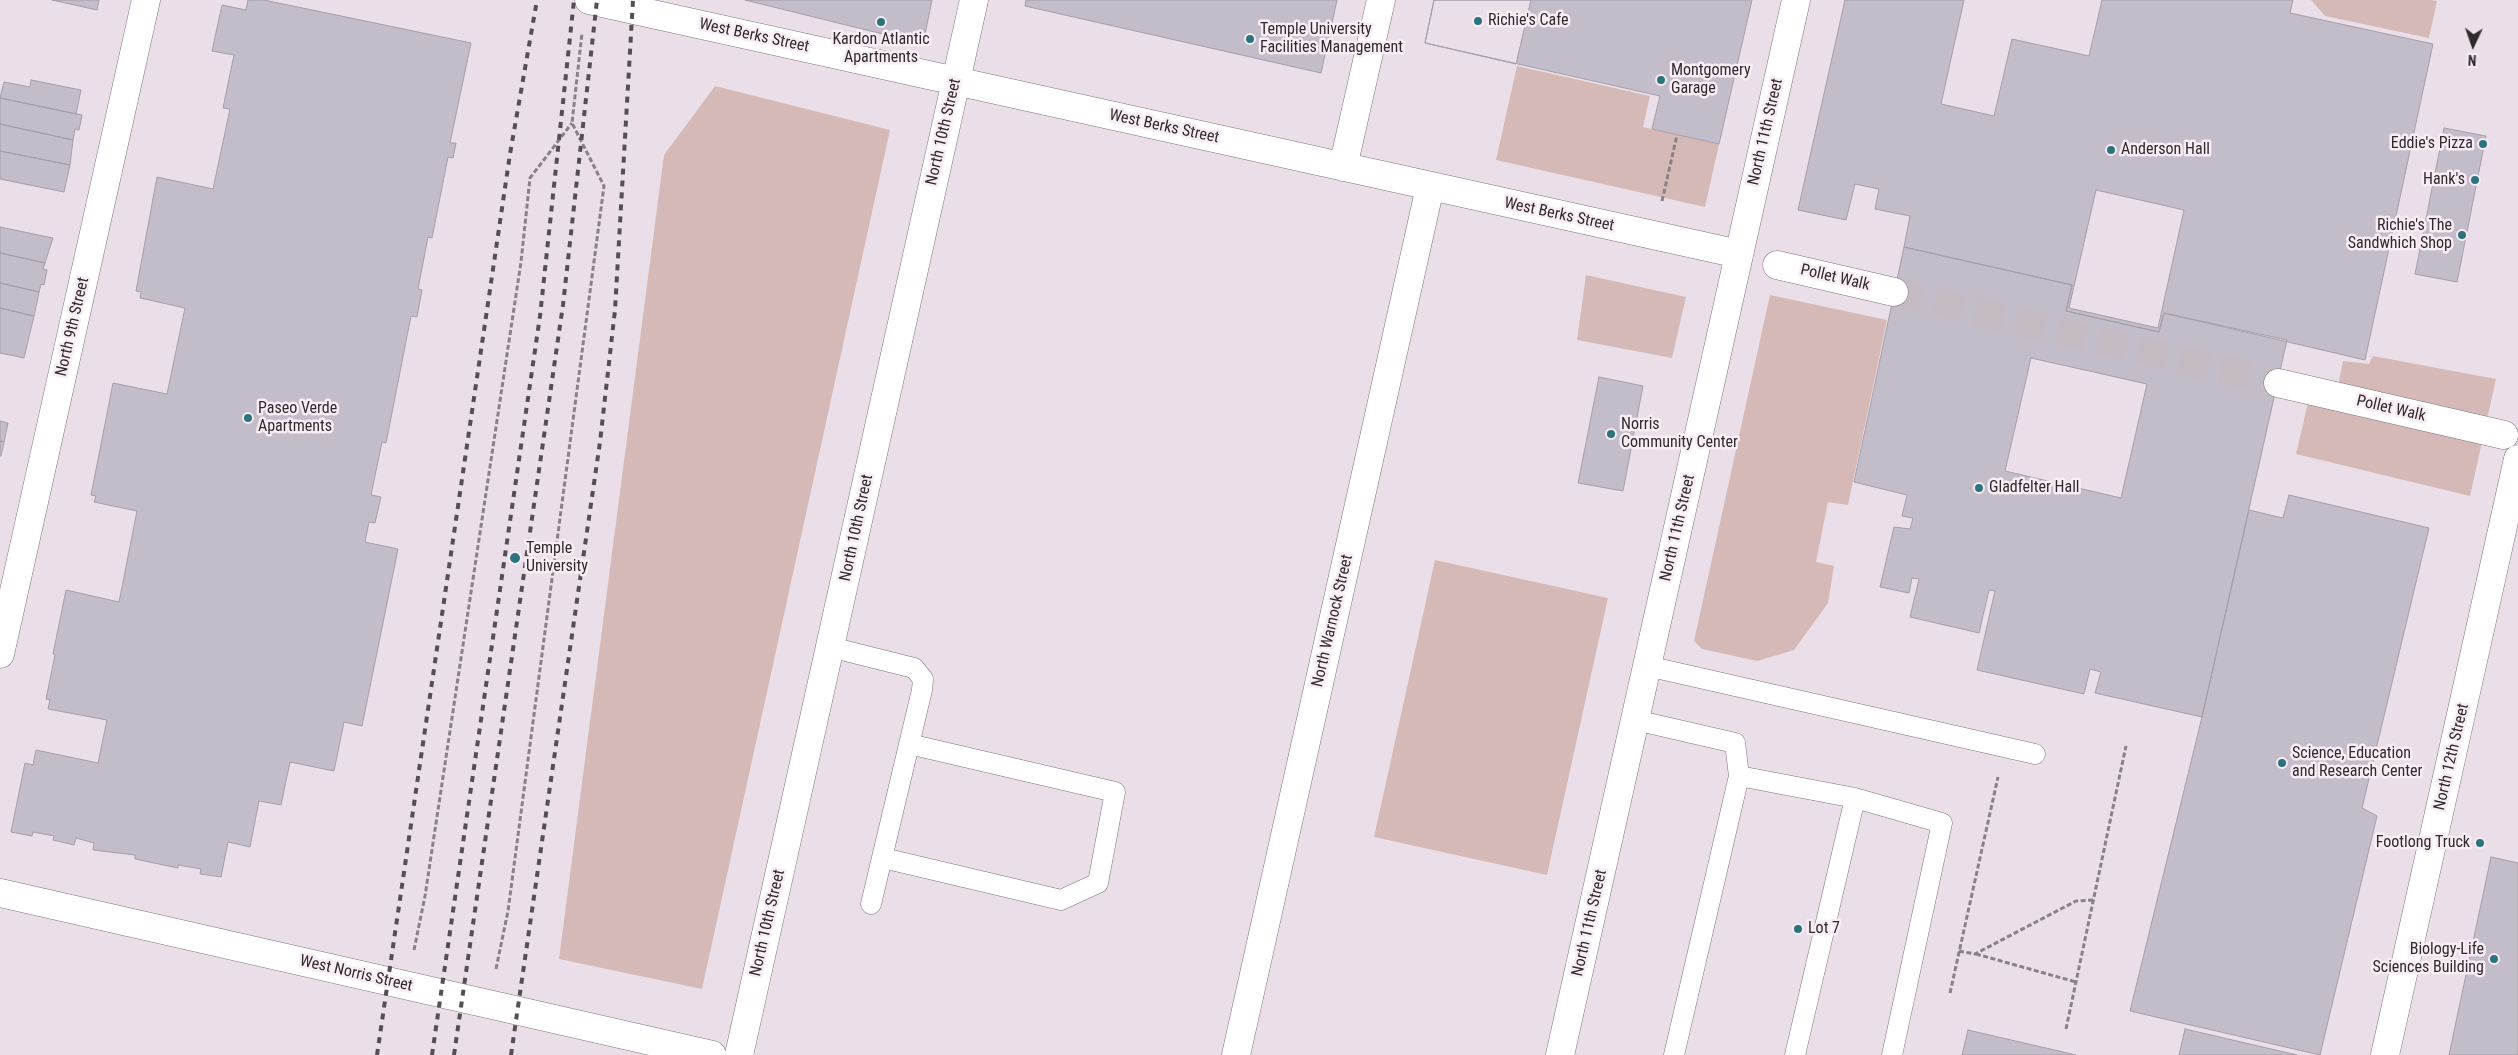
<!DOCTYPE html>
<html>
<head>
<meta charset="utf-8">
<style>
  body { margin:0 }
  #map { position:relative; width:2518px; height:1055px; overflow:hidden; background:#eadfe8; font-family:"Roboto Condensed",sans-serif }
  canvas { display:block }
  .north { position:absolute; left:2448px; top:20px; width:50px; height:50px; -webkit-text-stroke:4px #f8ecf5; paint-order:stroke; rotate:183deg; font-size:14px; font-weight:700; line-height:20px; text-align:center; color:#2e2a2d }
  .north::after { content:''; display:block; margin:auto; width:18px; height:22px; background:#2e2a2d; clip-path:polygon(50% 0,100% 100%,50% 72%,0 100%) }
</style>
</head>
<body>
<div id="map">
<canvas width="2518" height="1055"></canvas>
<div class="north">N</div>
</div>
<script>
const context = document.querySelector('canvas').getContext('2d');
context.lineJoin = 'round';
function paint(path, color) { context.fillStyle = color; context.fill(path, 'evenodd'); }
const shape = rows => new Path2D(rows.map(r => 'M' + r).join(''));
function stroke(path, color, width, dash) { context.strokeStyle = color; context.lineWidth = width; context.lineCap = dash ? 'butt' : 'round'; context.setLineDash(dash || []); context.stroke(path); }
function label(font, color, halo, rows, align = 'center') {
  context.font = font + ' "Roboto Condensed",sans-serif'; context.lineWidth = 5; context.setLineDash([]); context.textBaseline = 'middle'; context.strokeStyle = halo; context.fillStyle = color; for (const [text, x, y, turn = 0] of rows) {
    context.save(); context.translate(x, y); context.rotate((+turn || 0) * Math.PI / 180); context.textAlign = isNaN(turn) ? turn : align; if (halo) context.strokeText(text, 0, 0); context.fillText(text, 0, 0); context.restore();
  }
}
paint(shape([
  [2311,0,2431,0,2437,1,2429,38,2325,16],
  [1517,66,1650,96,1643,127,1719,144,1705,207,1496,160],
  [715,86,890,130,702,989,559,959,664,155],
  [1586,275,1686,297,1672,358,1577,340],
  [1770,295,1887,320,1848,505,1828,502,1816,562,1834,566,1828,603,1794,650,1757,661,1702,649,1694,641],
  [2373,356,2496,379,2470,496,2296,454,2311,390,2336,396,2343,361,2369,364],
  [1435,560,1608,598,1547,875,1374,837]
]), '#d5b9b7');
const building = shape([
  [52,0,99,0,97,10,52,0],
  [248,0,264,0,471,43,450,143,456,143,453,158,448,157,432,238,428,237,418,289,422,290,417,317,411,316,386,443,382,442,371,495,381,497,375,523,369,522,365,542,398,549,362,726,344,722,334,771,290,762,281,805,259,801,250,847,228,842,221,877,200,874,201,869,178,865,178,868,135,859,135,855,93,850,94,843,76,838,74,845,53,840,54,836,33,832,32,836,11,832,25,763,33,765,36,750,98,763,107,720,48,709,50,700,46,699,55,655,53,654,66,590,119,602,137,511,94,502,96,496,91,495,113,383,167,394,185,308,140,298,141,292,136,291,157,177,213,189,230,109,223,108,234,55,212,51,222,5,246,10,248,0],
  [745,0,932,0,923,44,745,0],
  [1026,0,1337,0,1321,73,1025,6,1026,0],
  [1434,0,1531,0,1516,64,1425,43,1434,0],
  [1434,0,1752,0,1719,144,1652,129,1660,96,1425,43,1434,0],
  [1845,0,1964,0,1941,104,1994,116,2012,39,2089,56,2102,0,2293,0,2290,13,2433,44,2365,360,2164,313,2159,332,2066,311,2072,285,1904,247,1910,216,1875,209,1879,189,1855,184,1846,220,1798,210,1845,0],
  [2096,190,2184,210,2158,328,2069,308,2096,190],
  [31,80,81,90,76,114,0,98,4,82,30,87,31,80],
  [0,98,82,115,79,130,75,129,73,140,0,124,0,98],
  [0,124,73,140,70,165,0,151,0,124],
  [2444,128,2486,136,2457,282,2415,274,2444,128],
  [0,151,70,165,64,192,0,179,0,151],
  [0,227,53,238,45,263,0,253,0,227],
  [1904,247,2072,285,2066,311,2159,332,2164,313,2287,340,2202,717,2095,693,2101,672,2090,669,2084,694,1977,670,1995,591,1989,590,1979,633,1910,617,1919,579,1912,578,1909,593,1880,587,1894,527,1910,529,1913,518,1902,516,1907,495,1854,482,1904,247],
  [2031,358,2147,384,2121,498,2005,471,2031,358],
  [0,253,45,263,43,269,47,270,44,285,41,284,39,292,0,283,0,253],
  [0,283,39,292,34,316,0,308,0,283],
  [0,308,34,316,24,358,0,353,0,308],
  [1599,377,1643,386,1623,491,1578,483,1599,377],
  [0,421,8,423,4,442,0,441,0,421],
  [0,441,4,442,1,456,0,456,0,441],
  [2289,495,2429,528,2362,808,2377,816,2320,1055,2130,1011,2202,717,2249,510,2283,518,2289,495],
  [2491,857,2518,863,2518,1055,2449,1055,2491,857],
  [2185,1029,2297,1055,2179,1055,2185,1029],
  [1968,1030,2076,1055,1962,1055,1968,1030]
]);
paint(building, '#c3bdc9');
stroke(building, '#a49ea9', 1);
stroke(shape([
  [1894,292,2278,383]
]), '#c4bbc3', 28, [28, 14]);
const lane = shape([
  [830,647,914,668,923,679,922,690,871,904],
  [1647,666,2035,754],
  [1635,720,1735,743,1739,776,1674,1055],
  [1739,776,1855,798,1795,1055],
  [1855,798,1942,823,1892,1055],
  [883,858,1061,900,1098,883,1115,792,909,744]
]);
const street = shape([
  [589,0,1739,254],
  [1343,167,1381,0],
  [1777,265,1894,292],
  [2278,383,2504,435],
  [0,654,146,0],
  [0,893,712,1055],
  [739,1055,974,0],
  [1236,1055,1430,187]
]);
const secondary = shape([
  [1560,1055,1796,0],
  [2385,1055,2518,459]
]);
stroke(lane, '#80757d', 21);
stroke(street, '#80757d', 29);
stroke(secondary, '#80757d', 29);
stroke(shape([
  [1662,201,1677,135],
  [414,950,425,896,521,262,530,178,572,123],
  [1959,951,1975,954,2076,901,2094,900],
  [1976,954,2076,982],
  [496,969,508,911,604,186,572,123,582,33],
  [1950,993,1998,777],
  [2066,1029,2126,746]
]), '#898187', 3, [5, 2.5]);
stroke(lane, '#fff', 20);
stroke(street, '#fff', 28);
stroke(secondary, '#fff', 28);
stroke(shape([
  [377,1055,510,154,537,0],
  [432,1055,540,316,574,0],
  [454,1055,563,305,597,0],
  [511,1055,600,442,615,310,633,0]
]), '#544f53', 4, [6, 6]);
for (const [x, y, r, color] of [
  [1478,21,5,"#2c737f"],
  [881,22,5,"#2c737f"],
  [1250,39,5,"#2c737f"],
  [1661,80,5,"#2c737f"],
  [2483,144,5,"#2c737f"],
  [2111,150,5,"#2c737f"],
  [2475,180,5,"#2c737f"],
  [2462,235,5,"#2c737f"],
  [248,418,5,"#2c737f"],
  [1611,434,5,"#2c737f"],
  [1979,488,5,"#2c737f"],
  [515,558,6,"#2c737f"],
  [2282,763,5,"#2c737f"],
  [2480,843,5,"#2c737f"],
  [1798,929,5,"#2c737f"],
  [2494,959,5,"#2c737f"]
]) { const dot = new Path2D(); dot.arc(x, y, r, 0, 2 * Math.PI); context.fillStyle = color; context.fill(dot); stroke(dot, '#f8ecf5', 2); }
label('16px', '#2e2a2d', '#f8ecf5', [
  ["Richie's Cafe",1488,21],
  ["Temple University",1260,30],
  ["Facilities Management",1260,48],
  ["Kardon Atlantic",881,40,"center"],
  ["Apartments",881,58,"center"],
  ["Montgomery",1671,71],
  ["Garage",1671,89],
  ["Eddie's Pizza",2473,144,"right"],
  ["Anderson Hall",2121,150],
  ["Hank's",2465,180,"right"],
  ["Richie's The",2452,226,"right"],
  ["Sandwhich Shop",2452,244,"right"],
  ["Paseo Verde",258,409],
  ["Apartments",258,427],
  ["Norris",1621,425],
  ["Community Center",1621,443],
  ["Gladfelter Hall",1989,488],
  ["Temple",526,549],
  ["University",526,567],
  ["Science, Education",2292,754],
  ["and Research Center",2292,772],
  ["Footlong Truck",2470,843,"right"],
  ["Lot 7",1808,929],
  ["Biology-Life",2484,950,"right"],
  ["Sciences Building",2484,968,"right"]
], 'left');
label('16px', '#2e2a2d', '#f8ecf5', [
  ["West Berks Street",754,36,12],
  ["West Berks Street",1164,127,12],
  ["North 10th Street",944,132,-77],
  ["North 11th Street",1766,132,-77],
  ["West Berks Street",1559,215,12],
  ["Pollet Walk",1835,278,13],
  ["North 9th Street",73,327,-77],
  ["Pollet Walk",2391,409,13],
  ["North 10th Street",857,528,-78],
  ["North 11th Street",1678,528,-77],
  ["North Warnock Street",1333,621,-77],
  ["North 12th Street",2452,757,-77],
  ["North 10th Street",768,923,-77],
  ["North 11th Street",1590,923,-77],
  ["West Norris Street",356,974,13]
]);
</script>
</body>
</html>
